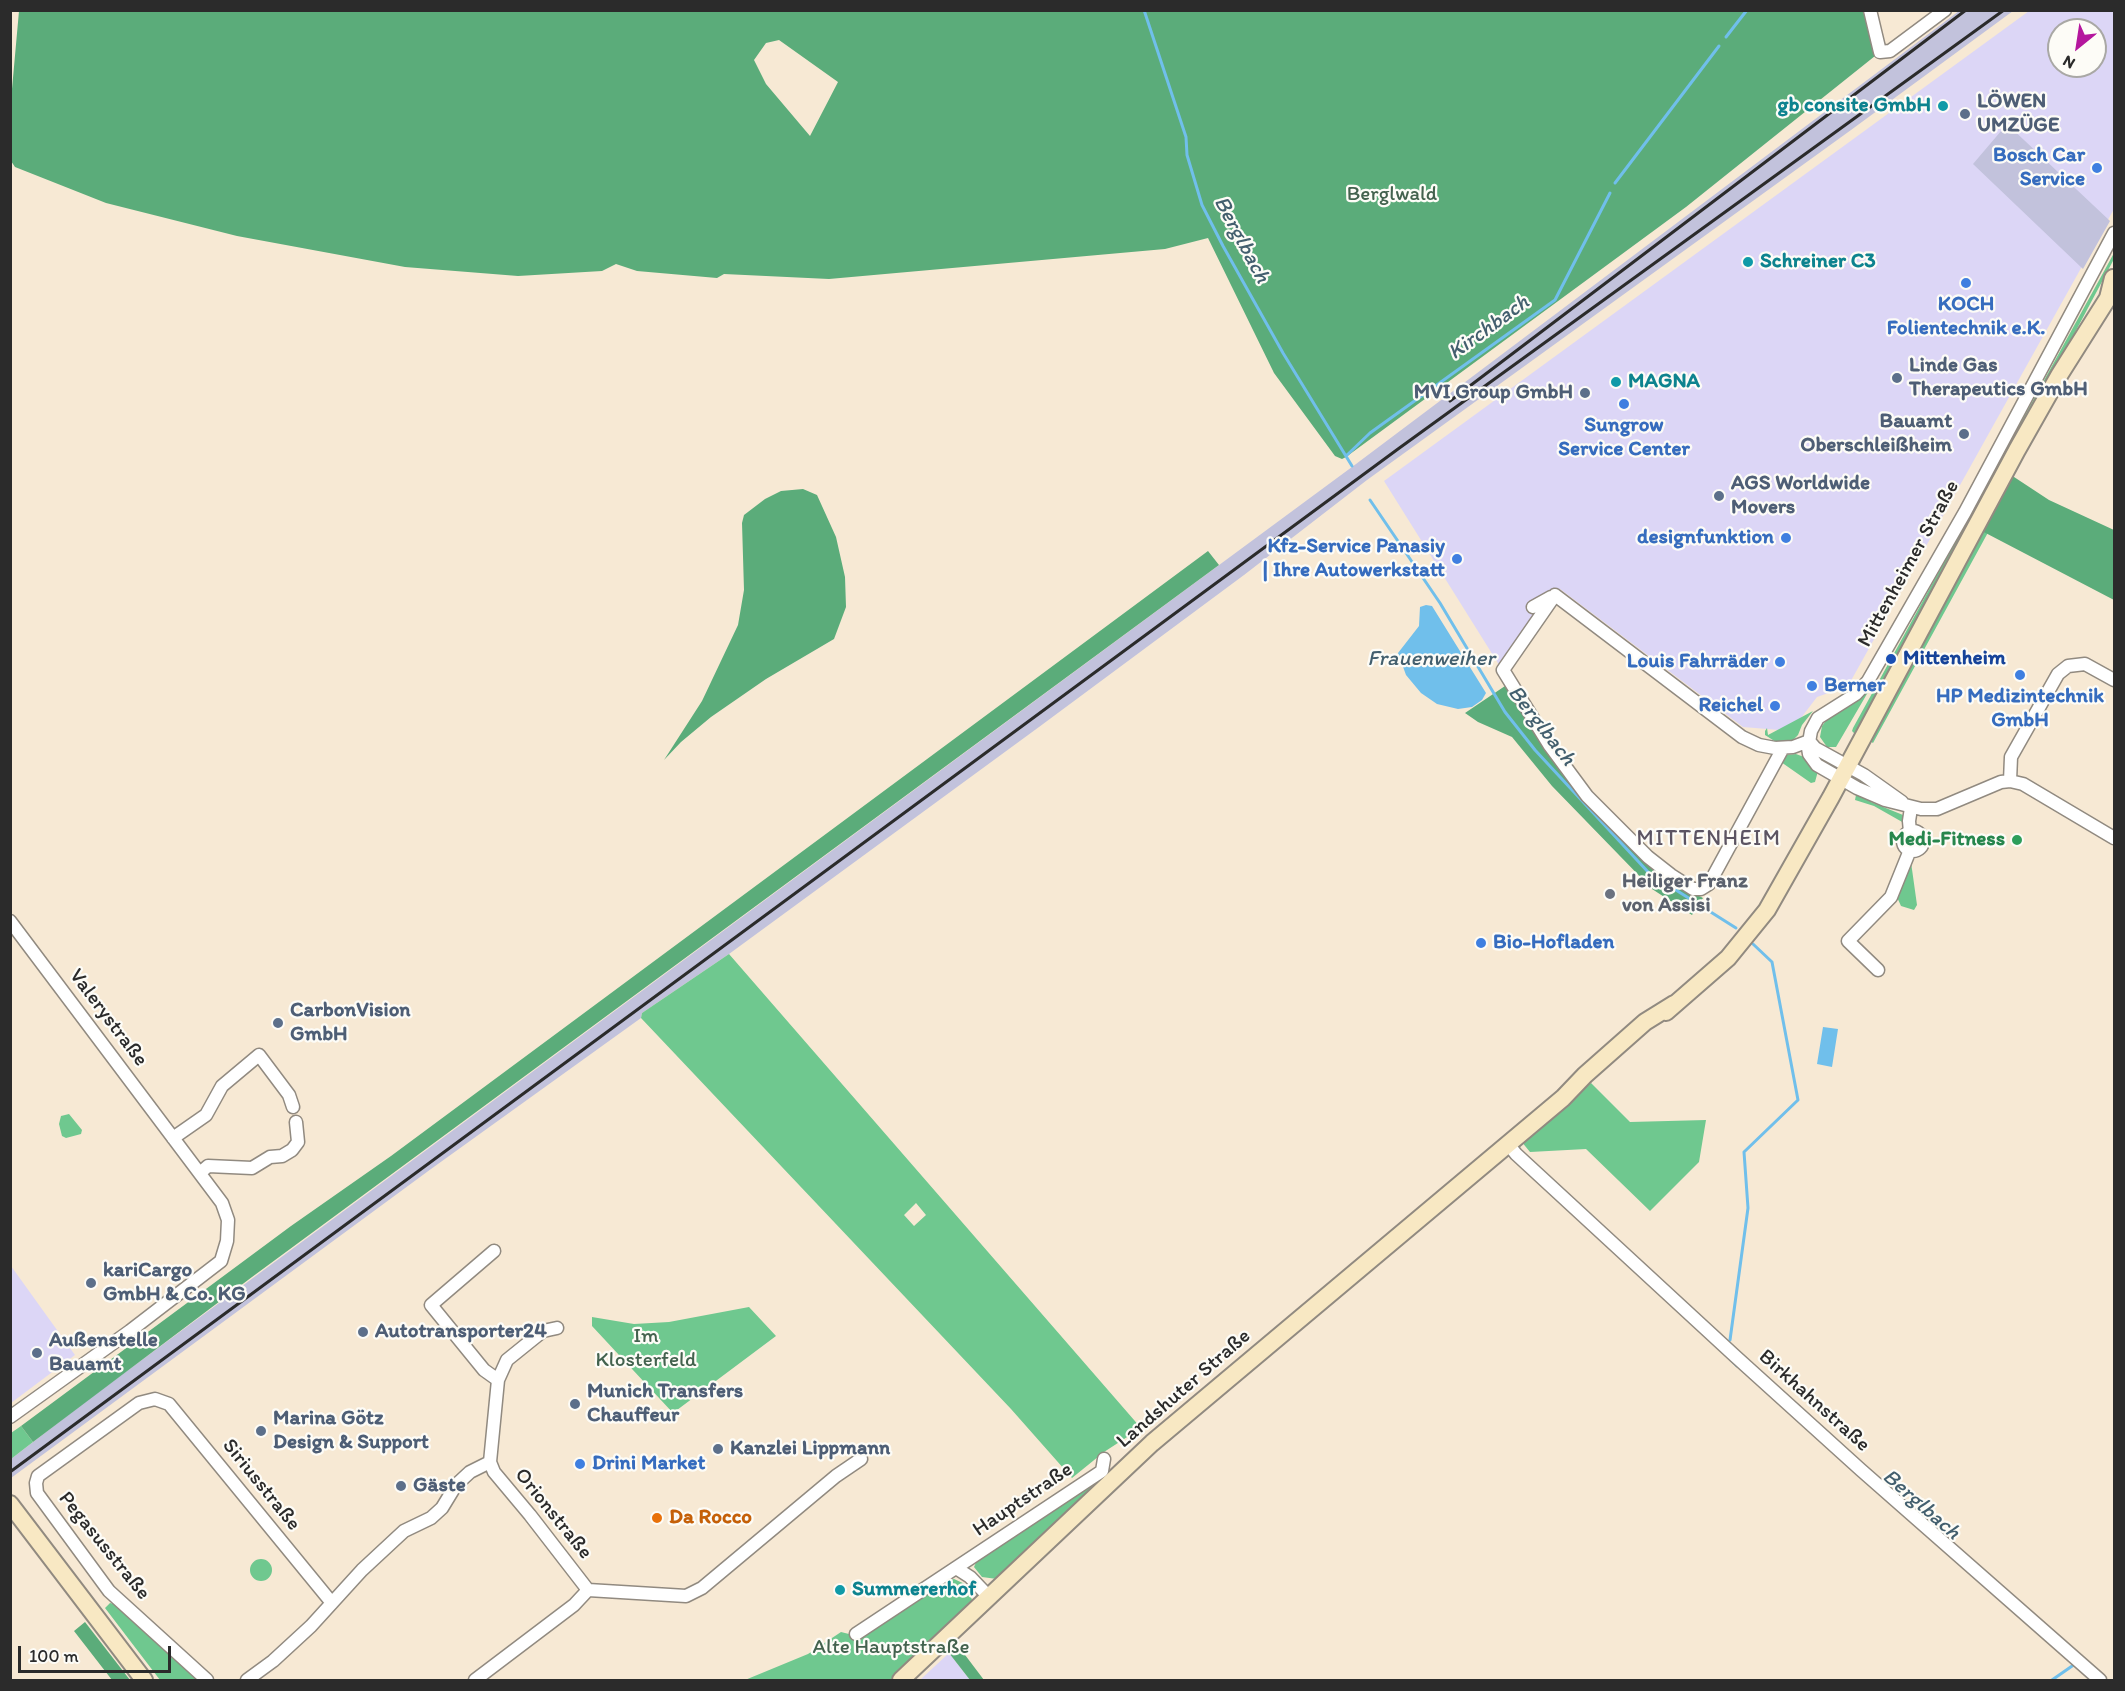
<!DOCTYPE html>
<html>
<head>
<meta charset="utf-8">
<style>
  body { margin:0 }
  #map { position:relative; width:2125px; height:1691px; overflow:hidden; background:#f7e9d4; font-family:Itim,sans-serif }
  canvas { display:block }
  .frame { position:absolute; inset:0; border:12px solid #2b2b2b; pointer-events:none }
  .north { position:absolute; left:2047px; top:18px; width:60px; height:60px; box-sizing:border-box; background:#fdfcf7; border:2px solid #a9a8a5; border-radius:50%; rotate:210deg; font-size:16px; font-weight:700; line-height:24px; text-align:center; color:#2b2b2b }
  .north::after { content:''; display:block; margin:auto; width:21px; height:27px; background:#b5179e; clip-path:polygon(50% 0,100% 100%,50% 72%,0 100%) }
  .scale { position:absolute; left:18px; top:1646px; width:153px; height:27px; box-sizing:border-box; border:3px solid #2b2b2b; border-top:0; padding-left:8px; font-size:18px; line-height:21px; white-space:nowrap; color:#2b2b2b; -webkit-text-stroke:4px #fdfcf7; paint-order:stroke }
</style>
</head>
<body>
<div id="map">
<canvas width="2125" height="1691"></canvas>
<div class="frame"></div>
<div class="north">N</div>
<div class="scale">100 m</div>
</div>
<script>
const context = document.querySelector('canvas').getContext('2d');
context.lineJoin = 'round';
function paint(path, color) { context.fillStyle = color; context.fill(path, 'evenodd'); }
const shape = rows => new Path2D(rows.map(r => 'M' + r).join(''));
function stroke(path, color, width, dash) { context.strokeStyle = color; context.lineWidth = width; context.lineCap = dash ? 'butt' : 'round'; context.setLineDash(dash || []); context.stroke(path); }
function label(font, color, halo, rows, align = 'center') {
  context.font = font + ' Itim,sans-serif'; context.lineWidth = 4.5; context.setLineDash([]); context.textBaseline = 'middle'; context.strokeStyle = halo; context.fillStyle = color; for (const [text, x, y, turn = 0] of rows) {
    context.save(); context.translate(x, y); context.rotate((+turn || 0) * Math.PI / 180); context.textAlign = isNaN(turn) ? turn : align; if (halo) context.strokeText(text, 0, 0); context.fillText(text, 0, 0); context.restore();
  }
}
paint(shape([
  [2029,11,2114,11,2114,209,1848,686,1817,697,1791,731,1743,727,1560,589,1501,668,1384,481],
  [2059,30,2095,30,2095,66,2059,66],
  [11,1266,75,1355,11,1403,10,1403],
  [949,1653,970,1680,920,1680]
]), '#dcd6f6');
paint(shape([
  [1959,11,2013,11,1851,130,1367,480,1244,575,1039,727,729,954,642,1013,641,1018,431,1169,11,1478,11,1459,89,1399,1356,464],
  [2007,124,2110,221,2083,269,1973,164]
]), '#c2c2dc');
paint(shape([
  [2114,253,2114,259,2037,404,1855,734,1852,731,1853,728],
  [1997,495,1997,516,1873,743,1870,741],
  [1871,687,1836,747,1827,747,1820,737,1822,726,1825,722,1835,713,1861,698],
  [1813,711,1802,725,1798,735,1791,742,1776,742,1765,735,1765,731,1767,728,1768,735],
  [1796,754,1804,757,1818,771,1815,782,1811,783,1781,762,1785,755],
  [1856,795,1871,799,1871,802,1903,815,1905,813,1904,823,1874,806,1855,800],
  [1910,855,1917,905,1914,910,1901,906,1896,895],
  [729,954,1141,1428,1104,1452,1072,1478,1011,1409,641,1018,642,1013],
  [916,1203,926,1215,914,1226,904,1215],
  [1591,1083,1630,1122,1706,1120,1699,1162,1650,1211,1586,1149,1530,1152,1521,1141],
  [69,1114,82,1130,81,1134,66,1138,62,1136,59,1124,61,1116],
  [749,1307,776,1336,673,1413,592,1326,592,1317,634,1324,669,1322],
  [21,1426,33,1442,11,1459,11,1433],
  [1094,1481,1096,1487,997,1579,982,1577,974,1567,978,1558],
  '250 1570a11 11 0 1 1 22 0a11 11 0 1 1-22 0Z',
  [954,1579,967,1585,972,1600,966,1614,916,1661,890,1680,745,1680,808,1654,841,1632,861,1637,942,1582],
  [110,1603,114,1604,197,1680,160,1680,105,1608]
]), '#6fc88f');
paint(shape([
  [1870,10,1880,52,1686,207,1346,457,1342,459,1335,456,1274,373,1208,238,1165,249,829,279,724,274,717,278,637,271,616,264,602,271,518,276,405,267,237,236,106,203,15,167,11,161,11,100,19,11],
  [779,40,838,82,810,136,766,84,754,60,766,43],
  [2011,475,2049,500,2114,530,2114,600,1978,529],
  [803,489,817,495,836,537,845,577,846,607,834,639,766,679,711,717,681,742,664,760,702,701,738,625,744,590,742,523,744,515,765,499,781,491],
  [1208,551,1219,565,252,1277,33,1442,21,1426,291,1226,391,1156],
  [1505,686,1534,730,1674,883,1703,898,1692,915,1652,889,1552,786,1512,737,1478,722,1465,713],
  [85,1622,130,1680,112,1680,74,1631],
  [956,1643,984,1680,970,1680,949,1653]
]), '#5bac7a');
paint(shape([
  [1426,605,1432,606,1486,693,1482,700,1472,707,1458,709,1437,704,1421,693,1406,675,1398,653,1419,626,1420,607],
  [1823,1027,1838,1029,1832,1067,1817,1064]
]), '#70bfeb');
stroke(shape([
  [1144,10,1186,137,1187,155,1202,205,1223,246,1283,353,1352,466],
  [1726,37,1747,10],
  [1615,183,1719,46],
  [1346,456,1370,433,1555,300,1610,193],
  [1370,500,1440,603,1505,712,1535,750,1649,873,1736,928],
  [1730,1340,1748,1208,1744,1152,1798,1100,1772,962,1753,944],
  [1727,1356,1737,1366],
  [2052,1680,2075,1664]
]), '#70bfeb', 3);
const minor = shape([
  [1870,10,1880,52,1890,51,1945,10],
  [2114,233,1965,512,1868,681,1856,694,1818,718,1811,731,1808,748,1809,754,1817,765,1857,788,1885,800,1921,809,1937,809,2001,782,2010,781,2023,784,2114,838],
  [1555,595,1503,670,1550,746,1587,796,1648,857,1671,875,1693,889,1701,889,1709,884,1783,748],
  [1555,595,1742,737,1759,745,1775,748,1793,747,1809,741],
  [1533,607,1551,597],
  [1809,741,1815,748,1864,775,1902,802],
  [2010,781,2011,757,2058,674,2068,666,2085,664,2114,680],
  '1903 841a10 10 0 1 1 20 0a10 10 0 1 1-20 0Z',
  [1910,832,1909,821,1911,808],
  [10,921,222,1203,228,1220,227,1241,221,1261,130,1331,10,1417],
  [1878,970,1848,941,1891,897,1910,850],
  [173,1138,206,1115,222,1086,259,1055,289,1095,293,1107],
  [1508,1144,1516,1154,1735,1356,1861,1470,2100,1680],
  [200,1173,208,1166,252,1168,270,1157,282,1156,292,1150,298,1142,296,1122],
  [494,1251,431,1305,484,1370,498,1380],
  [557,1328,543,1331,507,1360,498,1380,490,1462,494,1472,530,1515,588,1590],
  [956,1568,970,1577,990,1598],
  [588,1590,686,1596,702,1588,836,1476,861,1459],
  [856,1634,1102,1471,1104,1459],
  [207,1680,109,1591,37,1493,36,1483,38,1476,139,1403,155,1399,169,1404,332,1603],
  [247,1680,273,1661,311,1626,362,1570,404,1531,431,1518,442,1508,456,1485,470,1472,490,1462],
  [475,1680,574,1605,588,1590]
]);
const secondary = shape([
  [1666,1012,1728,958,1767,910,1831,797,2017,450,2060,374,2108,298,2113,278],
  [10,1504,144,1680],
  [901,1680,1152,1443,1563,1098,1585,1075,1645,1022,1674,1004]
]);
stroke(minor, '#918a80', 15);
stroke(secondary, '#918a80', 20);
stroke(minor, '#fff', 12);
stroke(secondary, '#f8e8c3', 16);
stroke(shape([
  [1450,401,1966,10],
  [10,1472,1398,449,2004,10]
]), '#2b2b2b', 3);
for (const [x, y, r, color] of [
  [1943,106,6,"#0f9aa8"],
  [1965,114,6,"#5c6f8a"],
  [2097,168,6,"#3f7fe0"],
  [1748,262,6,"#0f9aa8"],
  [1966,283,6,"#3f7fe0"],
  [1897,378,6,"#5c6f8a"],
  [1616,382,6,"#0f9aa8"],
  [1585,393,6,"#5c6f8a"],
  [1624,404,6,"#3f7fe0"],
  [1964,434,6,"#5c6f8a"],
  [1719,496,6,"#5c6f8a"],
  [1786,538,6,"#3f7fe0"],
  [1457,559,6,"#3f7fe0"],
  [1891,659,6,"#1a4fb4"],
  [1780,662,6,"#3f7fe0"],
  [2020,675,6,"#3f7fe0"],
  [1812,686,6,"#3f7fe0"],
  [1775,706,6,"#3f7fe0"],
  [2017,840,6,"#2e9e5b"],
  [1610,894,6,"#6b7280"],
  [1481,943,6,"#3f7fe0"],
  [278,1023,6,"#5c6f8a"],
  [91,1283,6,"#5c6f8a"],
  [363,1332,6,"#5c6f8a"],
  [37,1353,6,"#5c6f8a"],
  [575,1404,6,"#5c6f8a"],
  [261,1431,6,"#5c6f8a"],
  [718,1449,6,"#5c6f8a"],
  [580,1464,6,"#3f7fe0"],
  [401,1486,6,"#5c6f8a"],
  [657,1518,6,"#e8710a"],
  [840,1590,6,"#0f9aa8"]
]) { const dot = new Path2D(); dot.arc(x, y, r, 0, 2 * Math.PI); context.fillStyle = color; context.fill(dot); stroke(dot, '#fdfcf7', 2); }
label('bold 21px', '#4e5e75', '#fdfcf7', [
  ["LÖWEN",1977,102],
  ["UMZÜGE",1977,126],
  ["Linde Gas",1909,366],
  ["Therapeutics GmbH",1909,390],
  ["MVI Group GmbH",1573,393,"right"],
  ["Bauamt",1952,422,"right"],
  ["Oberschleißheim",1952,446,"right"],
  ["AGS Worldwide",1731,484],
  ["Movers",1731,508],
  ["CarbonVision",290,1011],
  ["GmbH",290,1035],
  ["kariCargo",103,1271],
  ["GmbH & Co. KG",103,1295],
  ["Autotransporter24",375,1332],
  ["Außenstelle",49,1341],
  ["Bauamt",49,1365],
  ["Munich Transfers",587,1392],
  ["Chauffeur",587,1416],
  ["Marina Götz",273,1419],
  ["Design & Support",273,1443],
  ["Kanzlei Lippmann",730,1449],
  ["Gäste",413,1486]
], 'left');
label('bold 21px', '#0d838f', '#fdfcf7', [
  ["gb consite GmbH",1931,106,"right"],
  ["Schreiner C3",1760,262],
  ["MAGNA",1628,382],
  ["Summererhof",852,1590]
], 'left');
label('bold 21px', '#366cbe', '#fdfcf7', [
  ["Bosch Car",2085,156],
  ["Service",2085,180],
  ["KOCH",1966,305,"center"],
  ["Folientechnik e.K.",1966,329,"center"],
  ["Sungrow",1624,426,"center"],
  ["Service Center",1624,450,"center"],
  ["designfunktion",1774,538],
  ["Kfz-Service Panasiy",1445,547],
  ["| Ihre Autowerkstatt",1445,571],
  ["Louis Fahrräder",1768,662],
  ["Berner",1824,686,"left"],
  ["HP Medizintechnik",2020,697,"center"],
  ["GmbH",2020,721,"center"],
  ["Reichel",1763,706],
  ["Bio-Hofladen",1493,943,"left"],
  ["Drini Market",592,1464,"left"]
], 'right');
label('21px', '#43624e', '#fdfcf7', [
  ["Berglwald",1392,195],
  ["Im",646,1337],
  ["Klosterfeld",646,1361],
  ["Alte Hauptstraße",891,1648]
]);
label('21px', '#2b2b2b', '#fdfcf7', [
  ["Mittenheimer Straße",1909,564,-61],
  ["Valerystraße",108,1018,53],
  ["Landshuter Straße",1184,1389,-41],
  ["Birkhahnstraße",1814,1401,42],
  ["Siriusstraße",261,1485,51],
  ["Hauptstraße",1023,1500,-34],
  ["Orionstraße",553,1514,51],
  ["Pegasusstraße",104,1546,51]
]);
label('bold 21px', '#164399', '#fdfcf7', [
  ["Mittenheim",1903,659]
], 'left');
label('bold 21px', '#27864d', '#fdfcf7', [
  ["Medi-Fitness",2005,840]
], 'right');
label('bold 21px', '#5b616d', '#fdfcf7', [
  ["Heiliger Franz",1622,882],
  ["von Assisi",1622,906]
], 'left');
label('bold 21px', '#c56008', '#fdfcf7', [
  ["Da Rocco",669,1518]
], 'left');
label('italic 22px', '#435f6e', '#fdfcf7', [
  ["Berglbach",1241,240,62],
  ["Kirchbach",1489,328,-36],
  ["Frauenweiher",1431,659],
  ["Berglbach",1541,726,52],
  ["Berglbach",1921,1505,41]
]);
context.letterSpacing = '1.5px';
label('22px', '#5c5462', '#fdfcf7', [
  ["MITTENHEIM",1709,839]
]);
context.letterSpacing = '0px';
</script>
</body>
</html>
